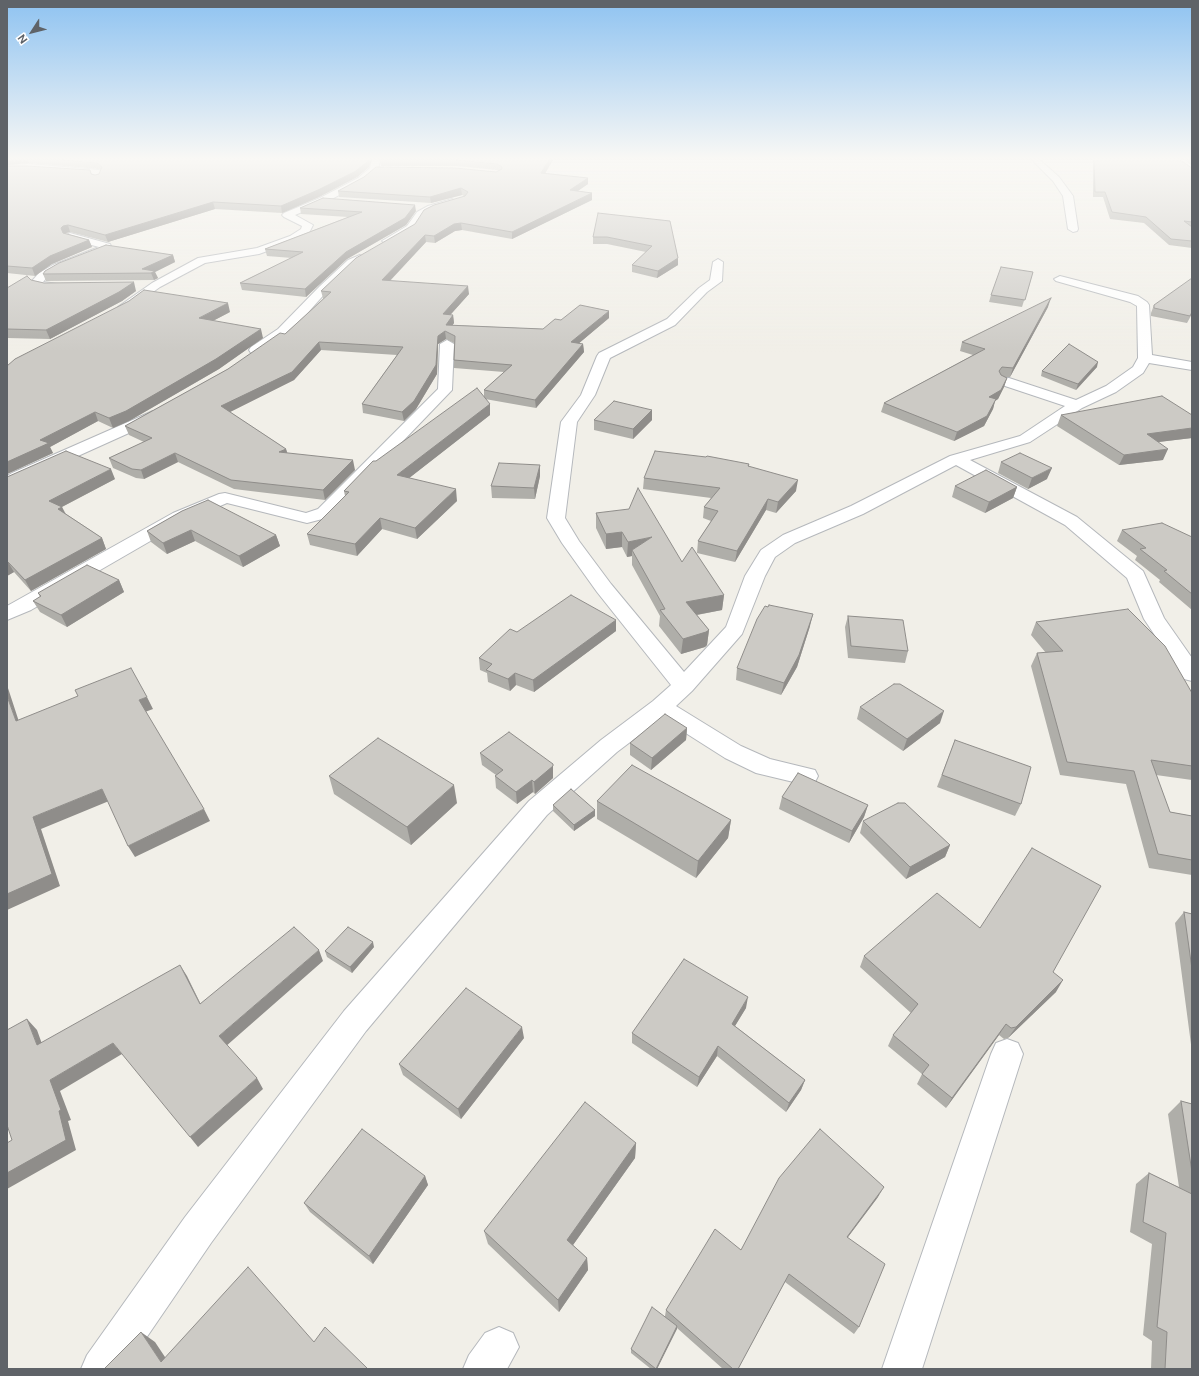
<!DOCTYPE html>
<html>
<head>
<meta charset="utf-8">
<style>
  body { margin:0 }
  #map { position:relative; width:1199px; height:1376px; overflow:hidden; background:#f1efe8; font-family:"DM Sans",sans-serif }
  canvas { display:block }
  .frame { position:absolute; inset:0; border:8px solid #5f6368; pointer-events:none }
  .north { position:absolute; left:12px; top:12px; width:40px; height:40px; -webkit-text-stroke:3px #fff; paint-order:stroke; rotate:234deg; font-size:11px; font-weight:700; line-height:16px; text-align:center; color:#5f6368 }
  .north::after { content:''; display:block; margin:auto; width:14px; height:18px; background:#5f6368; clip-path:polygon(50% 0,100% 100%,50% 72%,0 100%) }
</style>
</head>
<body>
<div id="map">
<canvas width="1199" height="1376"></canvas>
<div class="frame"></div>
<div class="north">N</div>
</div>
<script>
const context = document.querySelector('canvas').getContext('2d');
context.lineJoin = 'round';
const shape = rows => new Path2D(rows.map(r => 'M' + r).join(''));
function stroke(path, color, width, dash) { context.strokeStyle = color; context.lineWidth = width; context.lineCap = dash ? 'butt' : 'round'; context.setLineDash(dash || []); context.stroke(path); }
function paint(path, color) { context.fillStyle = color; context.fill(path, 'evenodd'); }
const minor = shape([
  [372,160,380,160,378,169,364,182,326,202,295,215,313,225,309,233,298,240,259,254,205,263,160,287,128,310,124,311,118,307,152,283,198,258,257,248,290,236,301,229,302,226,284,217,282,215,284,213,320,198,358,178,370,168,372,160],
  [1032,160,1040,160,1059,177,1073,196,1078,229,1077,231,1073,232,1068,229,1063,196,1053,181,1032,160],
  [29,164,99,170,103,173,100,179,97,180,94,179,94,175,73,173,29,170,7,171,7,165,29,164],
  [452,199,457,202,455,204,434,210,424,216,415,230,391,243,387,244,382,241,407,226,417,212,428,206,452,199],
  [70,233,110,244,112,248,111,250,61,269,47,277,43,282,67,285,69,287,67,289,47,290,35,287,31,282,39,273,53,265,99,247,66,238,65,236,70,233],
  [360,255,365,258,364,260,356,264,328,290,288,335,261,353,251,353,249,350,251,347,278,329,320,286,348,260,360,255],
  [718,259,723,262,722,281,707,292,675,325,610,358,595,395,577,422,565,518,579,541,611,584,684,672,726,627,745,576,761,550,783,535,851,506,950,456,1020,436,1065,406,999,384,997,381,999,378,1009,378,1076,400,1106,386,1133,367,1138,358,1137,306,1130,302,1056,281,1054,279,1060,276,1138,296,1147,302,1149,305,1152,355,1192,362,1192,370,1149,363,1143,373,1116,392,1082,408,1030,442,970,460,1077,517,1143,571,1164,618,1192,658,1192,681,1184,679,1144,619,1127,578,1065,525,956,465,863,514,795,543,775,557,765,576,742,634,692,691,676,706,741,746,770,759,815,770,818,776,815,782,806,785,756,773,725,758,662,718,617,752,547,815,366,1031,211,1243,125,1369,81,1369,87,1355,185,1217,344,1011,529,801,601,740,653,701,671,685,597,592,562,543,547,518,561,422,581,395,597,356,599,353,667,319,699,288,710,280,713,262,718,259],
  [447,340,454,344,452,390,330,517,307,523,227,503,185,521,31,610,7,620,7,606,173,513,219,494,225,493,306,513,318,509,438,389,440,344,447,340],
  [153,411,158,412,160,415,158,418,140,428,7,488,7,476,12,473,153,411],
  [1007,1039,1018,1043,1023,1054,922,1369,882,1369,991,1054,996,1043,1007,1039],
  [499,1327,513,1333,519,1347,507,1369,463,1369,469,1355,485,1333,499,1327]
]);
stroke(minor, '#b5b8bc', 2);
paint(minor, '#fff');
paint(shape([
  [7,160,372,160,369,167,357,177,319,197,282,213,215,209,108,242,70,232,66,233,65,233,89,240,92,247,52,264,35,276,7,273,7,166,90,170,92,174,95,175,99,174,101,170,99,169,29,163],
  [380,160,553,160,545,173,588,178,588,184,578,191,592,193,592,200,512,239,462,230,455,231,435,243,426,242,390,281,469,294,450,315,453,315,454,323,452,325,543,329,561,320,609,318,579,343,583,344,584,352,536,408,485,399,490,404,490,415,409,478,457,501,417,539,382,529,357,556,310,545,307,534,345,496,344,491,376,461,484,397,484,390,504,372,454,368,454,343,446,339,438,344,437,374,416,409,404,421,363,413,362,404,397,355,321,350,294,380,230,412,286,449,287,453,355,470,325,500,234,489,178,462,144,479,136,478,113,468,109,458,144,442,129,435,125,426,228,369,285,334,323,299,323,298,321,291,464,196,462,195,431,203,339,197,338,191,496,172,499,171,497,170,456,166,381,166],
  [1093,160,1180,160,1192,168,1192,248,1169,245,1144,223,1110,219,1103,197,1093,197],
  [1185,160,1192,160,1192,166],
  [300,208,416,211,406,225,347,259,306,297,242,290,240,283,292,258,267,256,265,249,348,217,301,214],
  [670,221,678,265,657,278,632,272,632,265,646,252,607,244,593,244,593,237],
  [173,255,175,262,155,272,158,278,154,280,46,281,43,274],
  [1033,272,1022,307,989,302,991,295],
  [31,280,44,283,136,291,122,301,50,339,7,338,7,288],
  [1154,305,1192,314,1187,323,1151,316,1151,313],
  [1048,307,1010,377,1004,377,1007,378,1004,387,998,399,995,401,993,409,984,426,954,441,881,412,884,403,973,355,960,351,962,342],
  [230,312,213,321,263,338,219,369,129,421,113,428,98,421,50,447,53,453,7,474,15,359],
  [1097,367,1076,390,1041,376,1042,371],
  [652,410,652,420,633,439,594,430,594,420],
  [1061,415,1192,415,1192,438,1158,442,1163,460,1119,465,1057,426],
  [1001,462,1047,479,1028,489,998,473],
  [749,464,749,466,796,491,776,513,766,510,735,562,697,553,698,541,711,521,703,518,704,507,711,498,643,489,644,478],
  [540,465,540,476,535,499,492,498,491,486],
  [7,477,115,479,62,507,66,514,102,538,106,549,31,591,14,572,7,576],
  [955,486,1017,487,1013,498,985,513,952,497],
  [182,511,276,535,280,546,243,567,195,541,167,554,151,542,147,531],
  [596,513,682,562,724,595,722,610,697,615,709,630,707,645,705,647,681,654,659,626,660,616,632,565,632,556,627,557,622,547,606,549,596,528],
  [1122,530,1192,537,1192,610,1159,582,1160,580,1135,560,1137,556,1117,541],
  [119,580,124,592,67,627,40,612,33,601,40,597,38,593],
  [848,616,908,651,905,663,848,658,845,627],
  [616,620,616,631,534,692,516,685,510,691,488,682,487,673,480,670,479,658,517,632],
  [1036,622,1192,693,1192,780,1156,775,1170,812,1192,816,1192,875,1149,868,1126,784,1060,775,1031,666,1037,653,1046,653,1031,635],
  [810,626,797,667,781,695,736,680,737,668],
  [860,707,940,723,903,751,857,719],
  [687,728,686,740,651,770,630,755,630,743],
  [955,740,1021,804,1015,816,937,787],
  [480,753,553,764,553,778,535,794,533,792,517,804,496,788,495,776,496,775,482,765],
  [329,776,457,803,411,845,334,794],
  [782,797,868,805,864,817,849,843,779,809],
  [597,801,731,820,728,838,696,878,597,819],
  [553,805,595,810,595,816,574,831,553,811],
  [863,821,950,845,945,857,906,879,860,833],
  [1184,912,1192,914,1192,1052,1175,923],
  [980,928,1053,972,1056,992,1008,1038,1004,1039,999,1035,946,1108,917,1084,922,1074,888,1046,893,1035,911,1013,860,967,864,956],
  [374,947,352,973,327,957,325,951],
  [746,1008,735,1026,805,1080,801,1090,786,1112,717,1056,697,1087,632,1043,632,1033],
  [524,1038,461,1119,403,1075,399,1064],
  [1181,1101,1192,1104,1192,1369,1151,1369,1152,1341,1143,1335,1152,1244,1130,1232,1136,1184,1149,1173,1179,1187,1168,1114],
  [636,1143,635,1158,573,1245,587,1258,588,1270,559,1312,488,1244,484,1231],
  [425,1176,428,1185,373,1264,310,1212,304,1203],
  [878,1197,848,1237,859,1327,854,1334,785,1282,738,1369,723,1369,677,1328,657,1369,651,1369,631,1353,631,1349,665,1316,666,1310,741,1250]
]), '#afaea9');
paint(shape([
  [7,160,28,160,29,163,7,165],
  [368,160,372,160,369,167,357,177,319,197,282,213,281,206],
  [549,160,553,160,542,179,541,173],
  [588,178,588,184,570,196,570,190],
  [461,188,462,195,431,203,430,197],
  [592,193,592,200,512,239,512,232],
  [213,202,215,209,108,242,105,235],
  [415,205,416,211,406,225,347,259,306,297,305,289,346,252],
  [461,223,462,230,455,231,435,243,434,236,454,224],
  [68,225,70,232,66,233,64,235,61,228,63,226],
  [425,235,426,242,383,288,382,280],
  [89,240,92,247,52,264,35,276,32,268,50,256],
  [173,255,175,262,155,272,158,278,154,280,151,273,142,269],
  [678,258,678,265,657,278,658,271],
  [134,282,136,291,122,301,50,339,46,330],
  [468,286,469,294,444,322,443,314],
  [1051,298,1048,307,1010,377,1013,368],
  [228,303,230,312,201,327,199,318],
  [609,311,609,318,571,350,571,342],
  [453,315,454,323,448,332,446,325],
  [261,329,263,338,219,369,129,421,113,428,109,418],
  [445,331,446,339,438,344,437,374,416,409,404,421,402,412,438,336],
  [319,342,321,350,294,380,224,415,221,406],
  [583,344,584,352,536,408,535,400],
  [1098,362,1097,367,1076,390,1078,384],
  [1007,378,1004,387,998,399,995,401,993,409,984,426,954,441,957,432],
  [490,404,490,415,399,486,397,475],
  [652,410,652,420,633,439,633,429],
  [95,412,98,421,50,447,53,453,7,474,7,462,40,440],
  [1192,428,1192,438,1142,444,1147,434],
  [286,449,289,458,279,452],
  [1168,449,1163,460,1119,465,1124,455],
  [175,453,178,462,144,479,141,470],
  [353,460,355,470,325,500,323,490],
  [540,465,540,476,535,499,534,488],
  [1052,468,1047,479,1028,489,1032,478],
  [111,469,115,479,54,511,49,501],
  [798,480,796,491,776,513,778,502],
  [1017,487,1013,498,985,513,989,502],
  [456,489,457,501,417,539,415,528],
  [768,499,766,510,735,562,737,551],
  [62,507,67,518,58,509],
  [380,518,382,529,357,556,355,544],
  [191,530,195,541,167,554,163,543],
  [622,532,622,547,606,549,606,534],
  [276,535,280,546,243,567,239,556],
  [652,537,632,550,632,556,627,557,628,542],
  [102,538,106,549,31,591,25,580],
  [7,562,8,562,14,572,7,576],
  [119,580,124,592,67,627,61,615],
  [724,595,722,610,685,617,686,602],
  [813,614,810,626,797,667,781,695,784,683],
  [616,620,616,631,534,692,533,680],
  [709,630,707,645,705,647,681,654,683,639],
  [515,673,516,685,510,691,508,679],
  [7,685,23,734,16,721,7,696],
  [147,697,153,709,145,712,139,700],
  [944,711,940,723,903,751,907,739],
  [687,728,686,740,651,770,652,758],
  [553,764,553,778,535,794,534,782],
  [532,780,533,792,517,804,516,792],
  [454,785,457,803,411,845,407,827],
  [102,789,109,801,41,829,60,886,7,910,7,894,33,817],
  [868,805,864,817,849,843,852,831],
  [204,809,210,821,135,857,128,846],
  [595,810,595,816,574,831,574,825],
  [731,820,728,838,696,878,698,861],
  [950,845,945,857,906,879,910,867],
  [373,942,374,947,352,973,350,967],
  [319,950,323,961,225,1047,219,1036],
  [180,965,187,976,206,1015,200,1004],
  [1063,980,1056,992,1008,1038,1016,1027],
  [748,997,746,1008,730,1034,732,1024],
  [27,1019,37,1030,46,1055,37,1045],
  [1006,1024,999,1035,946,1108,952,1098],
  [522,1027,524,1038,461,1119,458,1109],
  [113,1043,122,1054,60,1091,71,1120,68,1121,76,1150,7,1189,7,1173,50,1080],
  [718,1046,717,1056,697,1087,699,1077],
  [257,1078,263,1089,198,1147,190,1137],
  [805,1080,801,1090,786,1112,789,1103],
  [636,1143,635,1158,568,1252,567,1240],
  [425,1176,428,1185,373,1264,369,1256],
  [884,1187,878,1197,842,1245,847,1237],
  [587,1258,588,1270,559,1312,558,1300],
  [677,1326,677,1329,657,1369,656,1369],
  [141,1332,155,1342,173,1369,161,1362]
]), '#8f8d8a');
const building = shape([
  [62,160,368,160,368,161,356,171,318,190,281,206,213,202,105,235,68,225,63,226,61,228,63,233,89,240,50,256,32,268,7,266,7,166,27,166,90,170,91,174,95,175,99,174,102,167,97,163,62,160],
  [456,160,549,160,541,173,588,178,570,190,592,193,512,232,461,223,454,224,434,236,425,235,382,280,468,286,443,314,453,315,446,325,543,329,555,319,561,320,580,305,609,311,571,342,583,344,535,400,484,390,512,365,454,360,455,336,445,331,438,336,436,365,414,401,402,412,362,404,403,347,319,342,292,372,221,406,286,449,279,452,353,460,323,490,231,480,175,453,141,470,132,469,109,458,152,438,125,426,228,369,280,333,285,334,331,292,321,291,356,258,415,224,424,210,434,205,465,196,468,192,461,188,430,197,338,191,364,177,376,167,455,168,496,172,502,169,502,167,497,164,456,160],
  [1094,160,1180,160,1192,168,1192,222,1184,221,1192,227,1192,241,1171,239,1146,217,1112,212,1105,192,1095,192,1094,160],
  [323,198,415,205,405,218,346,252,305,289,240,283,303,252,265,249,362,212,300,208,323,198],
  [598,213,670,221,678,258,658,271,632,265,652,246,607,237,593,237,598,213],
  [106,245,173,255,142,269,155,271,151,273,43,274,45,271,59,263,106,245],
  [1001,267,1033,272,1025,300,991,295,1001,267],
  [27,276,31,280,44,283,134,282,119,292,46,330,7,329,7,288,27,276],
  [1192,278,1192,312,1190,316,1154,308,1154,305,1192,278],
  [144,290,228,303,199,318,261,329,216,359,126,411,109,418,95,412,40,440,49,443,7,462,7,366,15,359,129,301,144,290],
  [1051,298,1013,368,1002,367,999,371,1001,375,1007,378,1001,390,989,397,996,399,987,416,957,432,884,403,985,349,962,342,1051,298],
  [1069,344,1098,362,1078,384,1042,371,1069,344],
  [477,388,490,404,397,475,456,489,415,528,380,518,355,544,307,534,349,492,344,491,373,461,376,461,477,388],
  [1162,396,1192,415,1192,428,1147,434,1168,449,1124,455,1061,415,1162,396],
  [614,401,652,410,633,429,594,420,614,401],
  [66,451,111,469,49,501,62,507,58,509,102,538,25,580,8,562,7,562,7,477,66,451],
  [655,451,706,457,707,456,749,464,748,466,798,480,778,502,768,499,737,551,698,541,718,511,704,507,720,488,644,478,655,451],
  [1020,453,1052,468,1032,478,1001,462,1020,453],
  [499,463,540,465,534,488,491,486,499,463],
  [986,470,1017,487,989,502,955,486,986,470],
  [638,488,682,562,692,547,724,595,686,602,709,630,706,632,683,639,660,610,665,609,632,550,652,537,628,542,622,532,606,534,596,513,629,509,638,488],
  [208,500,276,535,239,556,191,530,163,543,147,531,182,511,208,500],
  [1162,523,1192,537,1192,594,1164,571,1167,570,1140,549,1146,548,1122,530,1162,523],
  [87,565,119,580,61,615,33,601,41,596,38,593,87,565],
  [571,595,616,620,533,680,515,673,508,679,486,670,492,664,479,658,510,629,517,632,571,595],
  [769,605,813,614,799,655,784,683,737,668,757,619,765,606,768,607,769,605],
  [1128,609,1165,646,1192,693,1192,766,1151,760,1170,812,1192,816,1192,860,1158,854,1134,771,1067,762,1037,653,1063,651,1036,622,1128,609],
  [848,616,903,620,908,651,851,646,848,616],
  [131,668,147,697,139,700,204,809,128,846,102,789,33,817,52,874,7,894,7,696,16,721,78,696,75,690,131,668],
  [894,684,900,684,944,711,907,739,860,707,894,684],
  [665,714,687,728,652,758,630,743,665,714],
  [509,732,553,764,553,766,534,782,532,780,516,792,495,776,503,770,480,753,509,732],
  [378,738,454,785,407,827,329,776,378,738],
  [955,740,1031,767,1021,804,942,775,955,740],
  [632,765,731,820,698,861,597,801,632,765],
  [798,773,868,805,852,831,782,797,798,773],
  [571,789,595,810,574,825,553,805,571,789],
  [898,803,905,803,950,845,910,867,863,821,898,803],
  [1032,848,1101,886,1053,972,1063,980,1016,1027,1011,1028,1006,1024,952,1098,922,1074,929,1065,893,1035,918,1004,864,956,937,893,980,928,1032,848],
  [1184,912,1192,914,1192,969,1184,912],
  [294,927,319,950,219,1036,257,1078,190,1137,113,1043,50,1080,61,1110,59,1111,66,1140,7,1173,7,1143,12,1140,7,1125,7,1030,27,1019,37,1045,180,965,200,1004,294,927],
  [348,927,373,942,350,967,325,951,348,927],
  [684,959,748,997,732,1024,805,1080,789,1103,718,1046,699,1077,632,1033,684,959],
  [466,988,522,1027,458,1109,399,1064,466,988],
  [1181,1101,1192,1104,1192,1172,1181,1101],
  [585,1102,636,1143,567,1240,587,1258,558,1300,484,1231,585,1102],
  [362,1129,425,1176,369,1256,304,1203,362,1129],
  [820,1129,884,1187,847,1237,885,1264,859,1327,789,1274,738,1369,733,1369,666,1310,715,1229,741,1250,779,1178,820,1129],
  [1149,1173,1192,1194,1192,1369,1165,1369,1167,1332,1157,1327,1166,1233,1143,1222,1149,1173],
  [248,1267,314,1342,325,1327,368,1369,104,1369,141,1332,161,1362,248,1267],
  [652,1307,677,1326,656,1369,631,1349,652,1307]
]);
paint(building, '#cccac5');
stroke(building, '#8f8d8a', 1);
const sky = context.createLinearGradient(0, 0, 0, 352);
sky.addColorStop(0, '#8fc3f1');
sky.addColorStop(0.45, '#f9f8f5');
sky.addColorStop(1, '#f9f8f500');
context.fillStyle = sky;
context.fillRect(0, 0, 1199, 352);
</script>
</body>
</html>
